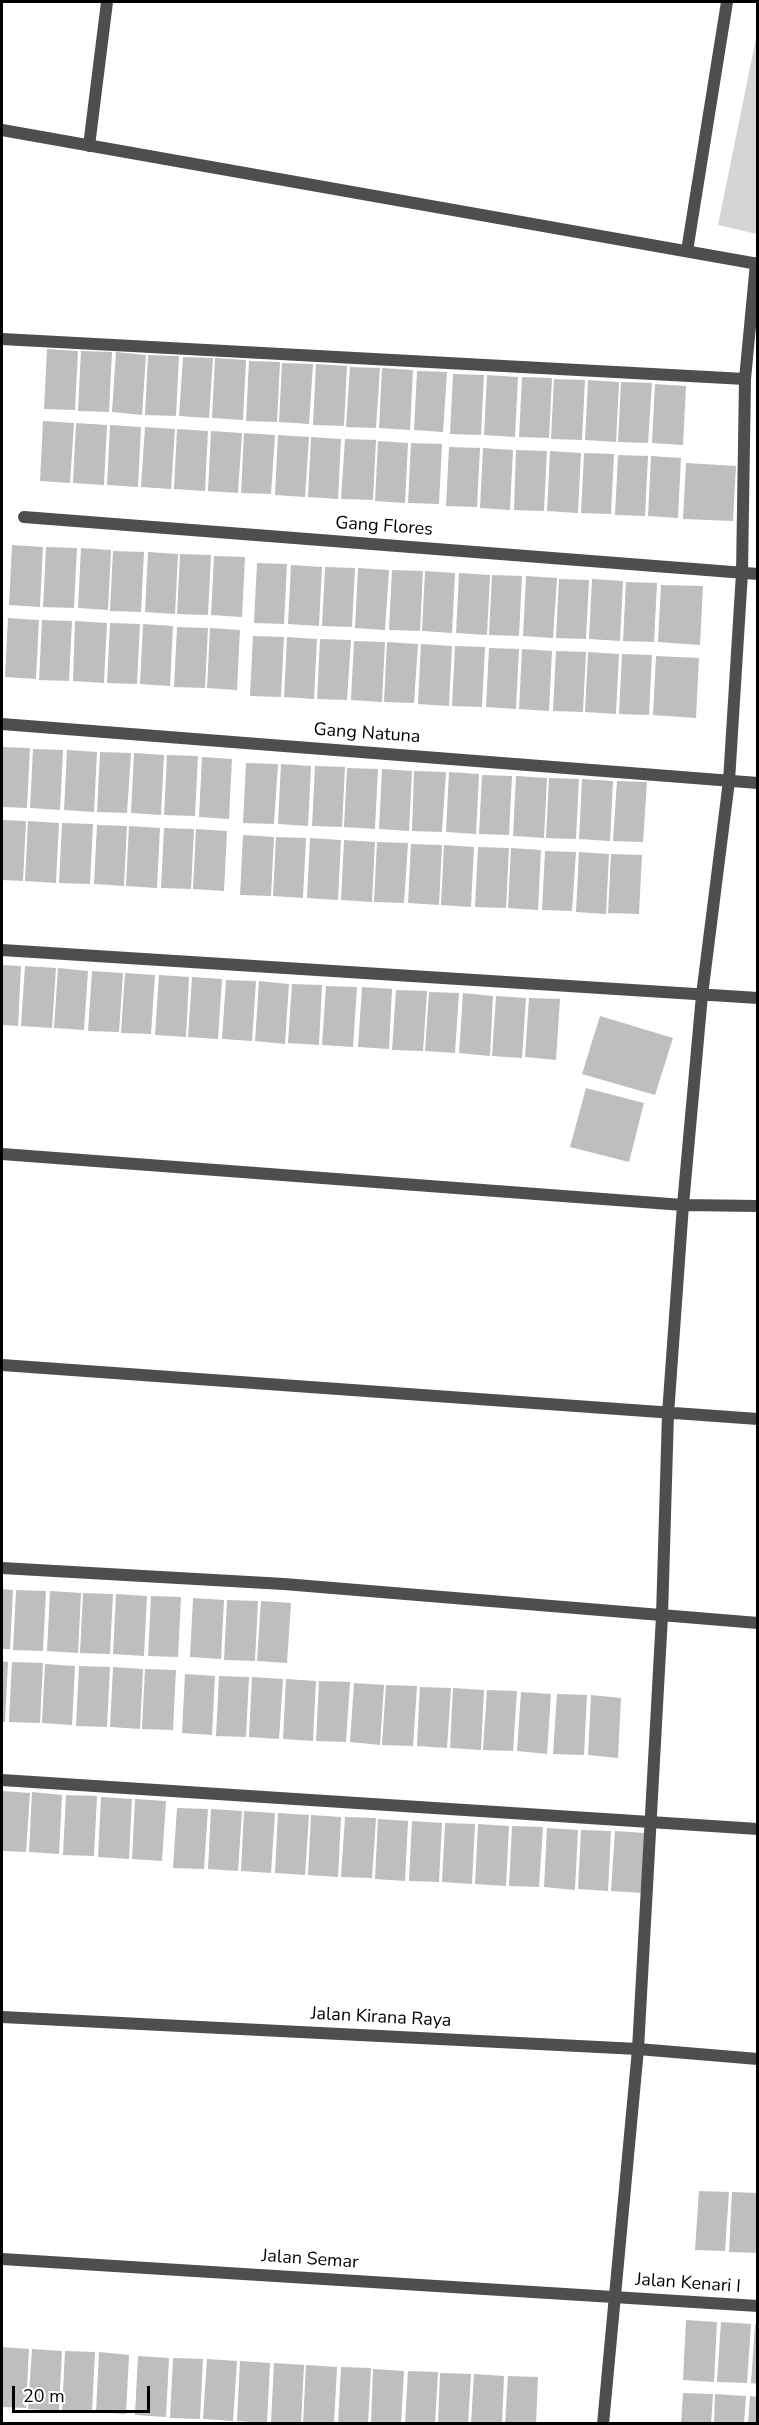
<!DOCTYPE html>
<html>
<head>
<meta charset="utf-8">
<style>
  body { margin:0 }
  #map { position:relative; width:759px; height:2425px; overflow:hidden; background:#fff; font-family:"Nunito Sans",sans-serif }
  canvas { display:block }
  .frame { position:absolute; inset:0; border:3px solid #000; pointer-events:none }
  .scale { position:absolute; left:12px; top:2386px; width:138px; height:27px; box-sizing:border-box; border:3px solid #000; border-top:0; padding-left:8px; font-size:18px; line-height:21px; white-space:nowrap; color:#000; -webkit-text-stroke:4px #fff; paint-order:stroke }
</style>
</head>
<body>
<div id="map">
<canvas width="759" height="2425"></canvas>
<div class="frame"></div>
<div class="scale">20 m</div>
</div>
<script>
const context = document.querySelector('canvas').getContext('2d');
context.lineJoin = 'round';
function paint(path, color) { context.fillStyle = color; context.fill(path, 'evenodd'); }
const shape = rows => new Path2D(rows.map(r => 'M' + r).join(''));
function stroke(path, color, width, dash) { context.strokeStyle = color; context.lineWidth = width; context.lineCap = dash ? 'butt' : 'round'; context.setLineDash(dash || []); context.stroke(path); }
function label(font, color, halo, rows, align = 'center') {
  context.font = font + ' "Nunito Sans",sans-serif'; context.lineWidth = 6; context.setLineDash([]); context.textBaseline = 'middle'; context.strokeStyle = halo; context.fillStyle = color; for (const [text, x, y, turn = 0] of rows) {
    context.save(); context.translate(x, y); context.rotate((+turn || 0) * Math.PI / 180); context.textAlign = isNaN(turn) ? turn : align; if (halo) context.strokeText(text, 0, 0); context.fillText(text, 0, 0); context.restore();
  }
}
paint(shape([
  [757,33,758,234,757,234,718,225]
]), '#d5d5d5');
paint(shape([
  [47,349,78,351,75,410,44,409],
  [81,351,112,352,109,412,78,411],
  [116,352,146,355,142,415,112,412],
  [148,355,179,356,176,416,145,415],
  [183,357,213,358,209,418,179,416],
  [215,358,246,360,243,420,212,418],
  [249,361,280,362,277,422,246,421],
  [282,363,313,364,309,424,279,422],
  [316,364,347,366,344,426,313,425],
  [350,367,380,368,376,428,346,427],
  [382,368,413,370,410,430,379,428],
  [417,371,447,372,443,432,414,430],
  [453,374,484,375,481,435,450,434],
  [487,375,518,377,515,437,484,435],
  [522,377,552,378,549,438,519,437],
  [554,379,585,380,582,440,551,439],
  [588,380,619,382,616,442,585,440],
  [621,382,652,383,648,443,618,442],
  [655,384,686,386,683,445,652,443],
  [43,421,74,423,70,483,40,481],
  [76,423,107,425,104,485,73,483],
  [110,425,141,427,138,487,107,485],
  [145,427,175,429,171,489,141,487],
  [177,429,208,431,205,491,174,489],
  [211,431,242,433,238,493,208,491],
  [244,433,275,435,271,494,241,493],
  [278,435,309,437,305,497,275,495],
  [311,437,341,439,338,499,308,497],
  [345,439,376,440,373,500,341,499],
  [378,441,408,443,405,503,375,501],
  [411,443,442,444,439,504,408,503],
  [449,447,480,448,477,507,446,506],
  [483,448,513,450,510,510,480,508],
  [516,450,547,451,544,511,514,510],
  [550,451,581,453,578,513,547,511],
  [584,453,614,454,611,514,581,513],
  [618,455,648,456,645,516,615,515],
  [651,456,681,458,678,518,648,516],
  [686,463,736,466,733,521,683,519],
  [12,545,43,547,40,607,9,605],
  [46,547,77,548,74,608,43,607],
  [81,548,111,550,108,610,78,608],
  [113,551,144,552,141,612,110,611],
  [148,552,178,554,175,614,145,612],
  [180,554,211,555,208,615,177,614],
  [214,556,245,557,242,617,211,615],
  [257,563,287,564,284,624,254,623],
  [291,565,322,567,319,626,288,624],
  [325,567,355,568,352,627,322,626],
  [358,568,389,570,385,630,355,628],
  [392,570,423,571,420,631,389,630],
  [425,571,455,573,452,633,422,631],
  [459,573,490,575,487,635,456,633],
  [492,575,522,576,519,636,489,635],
  [526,576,557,578,553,638,523,636],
  [559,579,589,580,586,639,556,638],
  [592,579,623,581,620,641,589,639],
  [626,582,657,583,654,642,623,641],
  [661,585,703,586,700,645,658,642],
  [8,618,39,620,36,679,5,677],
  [42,620,72,621,69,681,39,680],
  [75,621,107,623,104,683,73,681],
  [110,623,140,624,137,684,107,683],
  [143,624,173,626,170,686,140,684],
  [177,627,208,628,205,688,174,687],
  [210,628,240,630,237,690,207,688],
  [253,636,284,637,281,697,250,696],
  [287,637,317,639,314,699,284,697],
  [320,639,351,640,347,700,317,699],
  [354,641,385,642,382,702,351,700],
  [387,642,418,644,414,703,384,702],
  [421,644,452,646,449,706,418,704],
  [455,646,485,647,482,707,452,706],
  [489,648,519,649,516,709,486,707],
  [522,649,552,651,549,711,519,709],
  [556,651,586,652,583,712,553,711],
  [588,652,619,654,616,714,585,712],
  [622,654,652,655,649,715,619,714],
  [656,656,699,658,696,718,653,715],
  [2,747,30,748,27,808,2,807],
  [33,749,63,750,60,810,30,808],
  [67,750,97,752,94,812,64,810],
  [100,752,131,753,127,813,97,812],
  [134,753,164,755,161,815,131,813],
  [167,755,198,756,195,816,164,815],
  [202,757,232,759,229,819,199,817],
  [246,763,278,764,274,824,243,823],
  [281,764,311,766,308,826,278,824],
  [315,766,345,767,342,827,312,826],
  [347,768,378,769,375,829,344,827],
  [382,769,412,771,409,831,379,829],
  [414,771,446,772,442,832,412,831],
  [449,772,479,774,476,834,446,832],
  [482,775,512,776,509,835,479,834],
  [516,776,547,778,544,838,513,836],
  [549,778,579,779,576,839,546,838],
  [582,779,613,781,610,841,579,839],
  [617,781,647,782,643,842,613,841],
  [2,820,26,821,23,881,2,880],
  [28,821,59,823,56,883,25,881],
  [62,823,93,824,90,884,59,883],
  [97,825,127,826,124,886,94,884],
  [129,826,160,828,157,888,126,886],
  [164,828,194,829,191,889,161,888],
  [196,829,227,831,224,891,193,889],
  [243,835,274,837,271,896,240,895],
  [276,837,306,838,303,898,273,896],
  [310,838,341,840,338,900,307,898],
  [344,840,375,842,372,902,341,900],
  [377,842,408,843,404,903,374,902],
  [411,844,442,845,439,905,408,903],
  [444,845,474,847,471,907,441,905],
  [478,847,509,848,506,908,475,907],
  [511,848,541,850,538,910,508,908],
  [545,851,576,852,572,911,542,910],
  [579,852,609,854,606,914,576,912],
  [611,854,642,855,639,914,608,913],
  [2,965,21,966,18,1026,2,1025],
  [25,966,56,968,52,1028,21,1026],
  [58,968,88,971,84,1030,54,1028],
  [92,971,123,973,119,1032,88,1031],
  [125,973,155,975,151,1034,121,1033],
  [159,975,189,977,186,1037,155,1035],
  [192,977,222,979,218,1039,188,1037],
  [226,980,256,981,252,1041,222,1039],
  [259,981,289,984,285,1044,255,1041],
  [292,984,322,985,319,1045,288,1043],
  [326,986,357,987,353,1047,322,1045],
  [362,987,392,989,389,1049,358,1047],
  [396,990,427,991,423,1051,392,1050],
  [429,992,459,993,455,1053,425,1051],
  [463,993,493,996,490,1056,459,1053],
  [496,996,526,998,522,1058,492,1056],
  [529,998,560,999,556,1060,525,1057],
  [600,1016,673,1038,655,1095,582,1074],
  [586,1088,644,1103,629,1162,570,1147],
  [2,1589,13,1590,10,1649,2,1649],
  [16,1590,46,1591,43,1651,13,1650],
  [50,1591,81,1593,78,1653,47,1651],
  [83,1593,113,1594,110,1654,80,1653],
  [116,1594,147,1596,144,1656,113,1654],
  [151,1596,181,1597,178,1657,148,1656],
  [193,1598,224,1600,221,1659,190,1657],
  [227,1600,258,1601,255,1661,224,1660],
  [261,1601,291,1603,287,1663,257,1661],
  [2,1661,8,1662,5,1722,2,1722],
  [12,1662,43,1663,40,1723,9,1722],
  [45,1664,75,1666,72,1725,42,1723],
  [79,1666,110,1667,107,1727,76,1726],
  [113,1667,143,1669,140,1729,110,1727],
  [145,1669,176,1670,173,1730,142,1729],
  [185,1674,215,1676,212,1735,182,1733],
  [219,1676,249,1677,246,1737,216,1736],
  [252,1677,283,1679,279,1739,249,1737],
  [286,1679,316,1681,313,1741,283,1739],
  [319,1681,350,1682,346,1742,316,1741],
  [354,1683,384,1685,380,1745,350,1742],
  [386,1685,417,1686,413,1746,382,1745],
  [420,1687,451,1688,447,1748,417,1746],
  [453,1688,484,1690,481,1750,450,1748],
  [487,1690,517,1691,513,1751,483,1750],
  [521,1692,551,1694,547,1754,517,1751],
  [557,1694,587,1695,584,1755,553,1754],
  [591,1695,621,1698,618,1758,588,1755],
  [2,1791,30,1793,26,1852,2,1851],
  [32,1792,62,1795,59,1854,29,1852],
  [66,1795,97,1796,94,1856,63,1855],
  [101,1797,132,1799,129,1859,98,1857],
  [135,1799,166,1801,162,1861,132,1859],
  [177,1808,208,1809,204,1869,173,1868],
  [211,1809,242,1811,238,1871,208,1869],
  [244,1811,275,1813,271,1873,241,1871],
  [278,1813,309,1815,305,1875,275,1873],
  [311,1815,341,1817,338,1877,308,1875],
  [345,1817,376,1818,372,1878,341,1877],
  [378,1819,408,1821,405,1881,375,1879],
  [412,1821,442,1823,439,1882,409,1881],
  [445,1823,475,1824,472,1884,442,1882],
  [478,1824,509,1826,506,1886,475,1884],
  [512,1826,543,1827,539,1887,509,1886],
  [547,1828,578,1830,575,1890,544,1887],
  [581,1830,611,1831,608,1891,578,1889],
  [615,1831,645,1833,642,1893,611,1891],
  [699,2191,729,2192,725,2251,695,2250],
  [732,2192,758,2193,758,2253,729,2252],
  [686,2320,717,2322,714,2382,683,2380],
  [721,2322,751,2324,747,2383,717,2382],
  [755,2324,758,2324,758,2384,751,2383],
  [2,2347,29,2349,26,2408,2,2407],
  [32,2349,62,2351,59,2411,28,2409],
  [65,2351,95,2352,92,2412,62,2411],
  [99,2352,129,2355,126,2414,96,2412],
  [138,2356,169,2358,166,2417,135,2415],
  [173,2358,203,2359,200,2419,170,2418],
  [207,2359,237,2361,233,2421,203,2419],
  [240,2361,270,2363,267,2423,237,2421],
  [274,2363,304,2365,301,2424,271,2423],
  [306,2365,337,2367,334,2424,303,2424],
  [341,2367,371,2368,368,2424,338,2424],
  [373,2369,404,2371,401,2424,371,2424],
  [408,2371,438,2372,435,2424,405,2424],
  [440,2373,471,2374,468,2424,438,2424],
  [474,2374,504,2376,502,2424,471,2424],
  [508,2376,538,2377,536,2424,505,2424],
  [683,2393,713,2394,711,2424,681,2424],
  [715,2394,746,2396,744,2424,714,2424],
  [750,2396,758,2397,758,2424,748,2424]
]), '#bebebe');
stroke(shape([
  [2,130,758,264],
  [89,146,107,2],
  [687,251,727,2],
  [2,339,745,379],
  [24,517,758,574],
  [2,724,758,783],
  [2,950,758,998],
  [2,1154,683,1205,758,1206],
  [2,1365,758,1419],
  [2,1568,284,1584,758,1623],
  [2,1780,758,1829],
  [2,2259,758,2306],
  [603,2424,638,2049,662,1616,668,1414,683,1205,702,995,729,781,742,573,745,379,756,263]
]), '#4e4e4e', 12);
stroke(shape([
  [2,2017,638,2049,758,2059]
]), '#4e4e4e', 12);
label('18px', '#000', '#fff', [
  ["Gang Flores",384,527,4],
  ["Gang Natuna",367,734,4],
  ["Jalan Kirana Raya",381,2018,3],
  ["Jalan Semar",310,2260,4],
  ["Jalan Kenari I",688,2284,4]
]);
</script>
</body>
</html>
